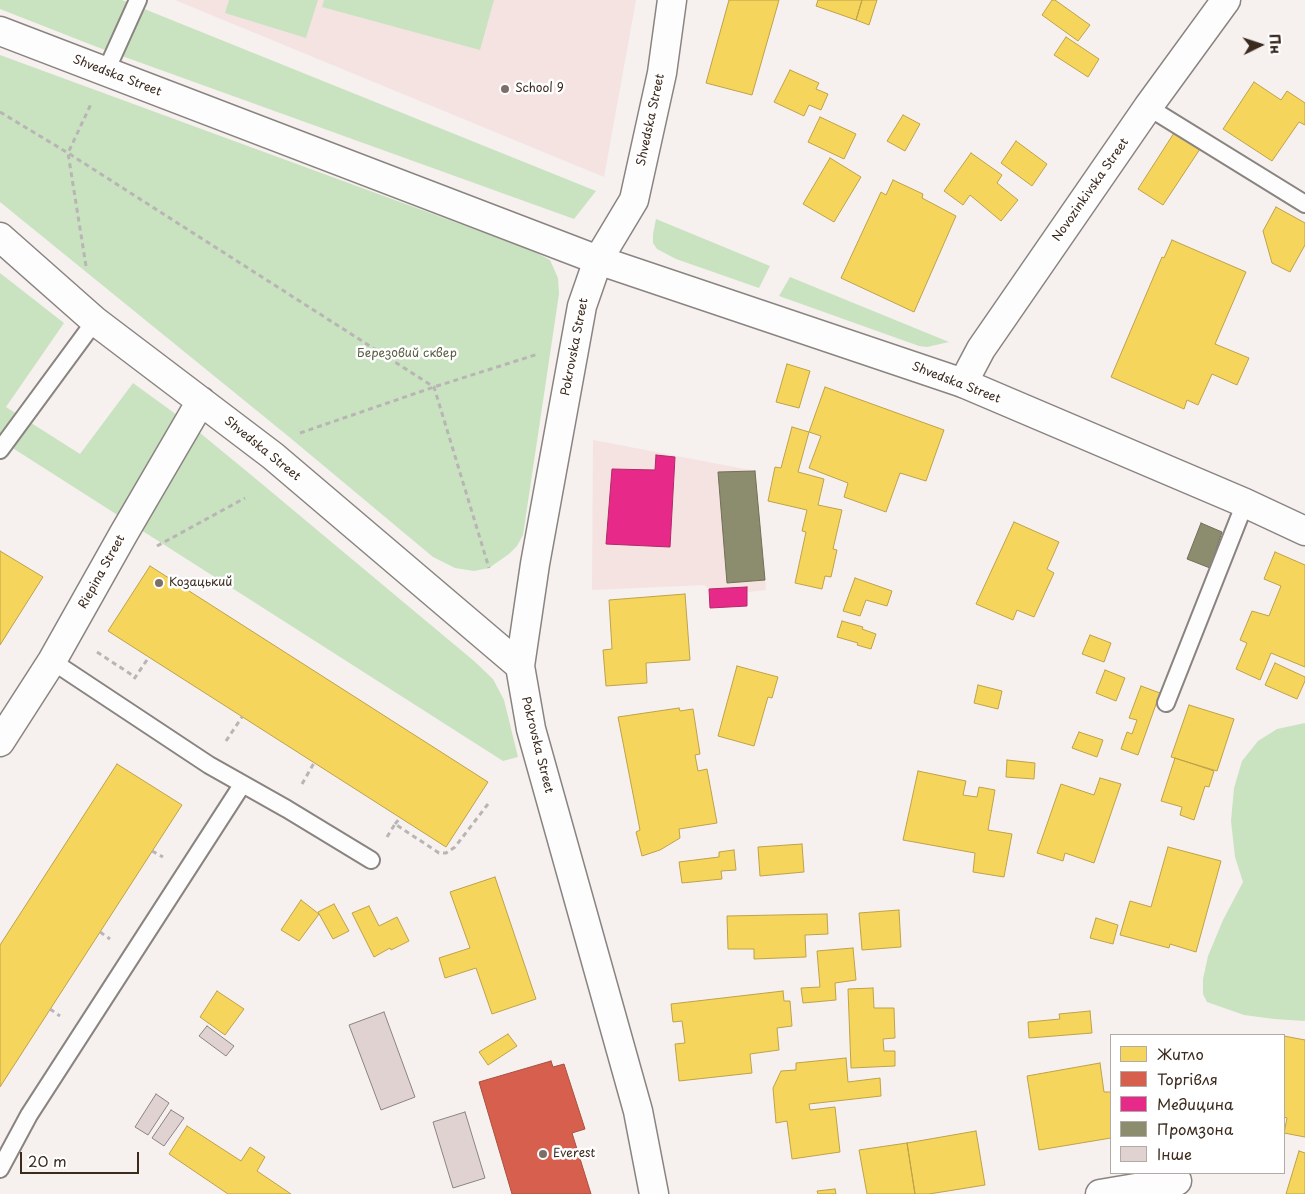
<!DOCTYPE html>
<html>
<head>
<meta charset="utf-8">
<style>
  body { margin:0 }
  #map { position:relative; width:1305px; height:1194px; overflow:hidden; background:#f6f0ef; font-family:"Playpen Sans",sans-serif }
  canvas { display:block }
  .legend { position:absolute; left:1110px; top:1034px; width:175px; height:140px; box-sizing:border-box; background:#fff; border:1px solid #b1aaa5; margin:0; padding:6px 9px; list-style:none; font-size:15px; color:#3b2a1e }
  .legend li { display:flex; align-items:center; gap:10px; height:25px }
  .legend b { width:25px; border:1px solid #b1aaa5 }
  .north { position:absolute; left:1235px; top:20px; width:50px; height:50px; -webkit-text-stroke:4px #fff; paint-order:stroke; rotate:86deg; font-size:14px; font-weight:700; line-height:20px; text-align:center; color:#3b2a1e }
  .north::after { content:''; display:block; margin:auto; width:18px; height:22px; background:#3b2a1e; clip-path:polygon(50% 0,100% 100%,50% 72%,0 100%) }
  .scale { position:absolute; left:20px; top:1152px; width:119px; height:22px; box-sizing:border-box; border:2px solid #3b2a1e; border-top:0; padding-left:6px; font-size:15px; line-height:18px; white-space:nowrap; color:#3b2a1e; -webkit-text-stroke:4px #fff; paint-order:stroke }
</style>
</head>
<body>
<div id="map">
<canvas width="1305" height="1194"></canvas>
<ul class="legend">
<li><b style="height:14px;background:#f6d55c"></b>Житло</li>
<li><b style="height:14px;background:#d6604d"></b>Торгівля</li>
<li><b style="height:14px;background:#e7298a"></b>Медицина</li>
<li><b style="height:14px;background:#8c8c6e"></b>Промзона</li>
<li><b style="height:14px;background:#e0d2d0"></b>Інше</li>
</ul>
<div class="north">Пн</div>
<div class="scale">20 m</div>
</div>
<script>
const context = document.querySelector('canvas').getContext('2d');
context.lineJoin = 'round';
function paint(path, color) { context.fillStyle = color; context.fill(path, 'evenodd'); }
const shape = rows => new Path2D(rows.map(r => 'M' + r).join(''));
function stroke(path, color, width, dash) { context.strokeStyle = color; context.lineWidth = width; context.lineCap = dash ? 'butt' : 'round'; context.setLineDash(dash || []); context.stroke(path); }
function label(font, color, halo, rows, align = 'center') {
  context.font = font + ' "Playpen Sans",sans-serif'; context.lineWidth = 5; context.setLineDash([]); context.textBaseline = 'middle'; context.strokeStyle = halo; context.fillStyle = color; for (const [text, x, y, turn = 0] of rows) {
    context.save(); context.translate(x, y); context.rotate((+turn || 0) * Math.PI / 180); context.textAlign = isNaN(turn) ? turn : align; if (halo) context.strokeText(text, 0, 0); context.fillText(text, 0, 0); context.restore();
  }
}
paint(shape([
  [175,0,636,0,604,177],
  [593,440,755,471,766,590,747,592,747,606,710,608,709,589,704,585,592,590]
]), '#f4e3e1');
paint(shape([
  [0,0,122,0,596,191,574,219,97,47,0,9],
  [229,0,318,0,306,38,225,13],
  [324,0,494,0,480,50,322,7],
  [0,55,531,250,550,260,558,278,559,294,523,535,517,546,509,554,489,568,474,571,455,568,433,557,288,436,0,202],
  [656,219,770,266,759,288,676,259,657,249,653,243,653,234],
  [0,273,64,323,6,407,80,454,133,383,188,423,256,479,474,661,493,679,504,700,518,757,503,761,0,440],
  [790,277,949,342,927,347,919,346,779,296],
  [1305,723,1305,1021,1274,1019,1244,1015,1207,1002,1203,994,1203,979,1208,956,1223,920,1243,882,1235,857,1231,821,1234,788,1242,761,1258,741,1277,729]
]), '#c9e3c1');
const homes = shape([
  [729,0,779,0,752,95,706,83,729,0],
  [818,0,862,0,856,20,816,6,818,0],
  [862,0,877,0,869,25,856,20,862,0],
  [1052,0,1055,0,1090,25,1078,41,1042,15,1052,0],
  [1066,37,1099,59,1088,77,1054,55,1066,37],
  [790,70,819,83,816,89,828,94,821,110,809,105,804,116,774,102,790,70],
  [1254,82,1281,100,1287,91,1305,103,1305,125,1299,122,1272,161,1223,129,1254,82],
  [903,115,920,124,905,151,887,141,903,115],
  [820,117,856,134,844,159,808,142,820,117],
  [1174,133,1200,149,1163,205,1138,189,1174,133],
  [1016,141,1047,164,1032,186,1001,163,1016,141],
  [971,153,1002,175,997,183,1018,200,1001,221,970,195,963,205,944,191,971,153],
  [830,158,861,177,834,222,803,204,830,158],
  [893,180,923,194,922,198,956,216,914,312,841,278,881,192,886,195,893,180],
  [1276,207,1305,223,1305,245,1290,272,1272,263,1263,231,1276,207],
  [1172,240,1246,272,1215,344,1249,358,1237,385,1212,374,1198,405,1187,400,1184,409,1111,377,1162,257,1164,258,1172,240],
  [787,364,810,371,799,408,776,402,787,364],
  [825,387,944,430,926,481,900,473,886,512,844,497,848,483,809,468,821,436,809,432,825,387],
  [792,427,809,432,798,472,824,479,818,505,842,510,833,549,837,550,831,577,825,576,822,589,795,583,806,532,802,531,807,510,768,501,775,467,781,468,792,427],
  [1014,522,1059,542,1047,569,1054,573,1034,617,1017,610,1013,620,976,604,1014,522],
  [0,551,43,577,0,645,0,551],
  [1275,552,1305,565,1305,667,1271,653,1260,680,1236,669,1247,643,1240,640,1252,611,1269,616,1281,586,1264,579,1275,552],
  [150,566,488,782,446,847,108,631,150,566],
  [855,578,892,591,887,606,866,600,860,616,843,611,855,578],
  [685,594,690,660,646,663,647,683,606,686,603,650,612,649,609,600,685,594],
  [842,621,863,627,862,629,876,634,871,649,857,645,858,643,837,637,842,621],
  [1090,635,1111,643,1104,662,1082,654,1090,635],
  [1275,663,1305,677,1305,681,1297,699,1265,685,1275,663],
  [737,666,778,677,772,698,768,697,754,746,718,736,737,666],
  [1105,670,1125,678,1116,701,1096,693,1105,670],
  [978,685,1002,691,998,709,974,703,978,685],
  [1141,686,1160,693,1138,755,1121,749,1127,732,1132,734,1137,720,1129,718,1141,686],
  [1189,705,1234,719,1217,771,1171,757,1189,705],
  [679,708,680,711,693,709,700,754,695,755,698,771,707,769,717,823,679,829,680,838,660,850,642,856,636,832,640,830,618,717,679,708],
  [1079,732,1103,740,1097,757,1072,748,1079,732],
  [1175,758,1214,771,1209,787,1205,786,1194,820,1180,815,1182,807,1161,801,1175,758],
  [1007,760,1035,763,1034,779,1006,777,1007,760],
  [117,764,182,805,0,1087,0,945,117,764],
  [918,771,966,781,963,795,977,797,979,787,995,790,988,830,1012,834,1004,877,973,872,975,853,903,840,918,771],
  [1100,778,1121,784,1094,863,1065,853,1063,861,1037,853,1061,784,1094,795,1100,778],
  [802,844,804,872,760,876,758,847,802,844],
  [1168,847,1221,861,1196,952,1170,944,1169,948,1120,935,1130,901,1151,907,1168,847],
  [734,850,736,870,721,871,722,879,682,883,679,862,719,857,719,852,734,850],
  [495,877,536,999,492,1014,476,968,445,978,439,958,470,948,450,892,495,877],
  [301,900,319,914,299,941,281,930,301,900],
  [334,904,349,931,333,939,318,912,334,904],
  [369,906,379,926,397,917,409,941,391,950,390,948,374,957,352,913,369,906],
  [899,910,901,947,862,950,859,913,899,910],
  [827,914,828,934,805,935,806,957,754,959,754,949,728,949,727,916,827,914],
  [1096,918,1118,925,1113,944,1090,938,1096,918],
  [853,948,856,980,835,983,836,1000,803,1003,801,988,820,987,817,951,853,948],
  [873,988,874,1008,894,1008,895,1038,883,1039,884,1051,895,1051,895,1066,851,1068,848,989,873,988],
  [217,991,244,1009,225,1035,200,1017,217,991],
  [783,991,784,1001,790,1001,792,1026,777,1028,779,1050,750,1054,752,1073,679,1081,675,1044,685,1043,682,1021,673,1022,671,1004,783,991],
  [1090,1011,1092,1033,1029,1038,1028,1022,1060,1019,1059,1014,1090,1011],
  [508,1034,517,1046,488,1065,479,1052,508,1034],
  [1284,1036,1305,1040,1305,1137,1284,1133,1287,1118,1284,1117,1284,1036],
  [846,1058,848,1082,880,1078,881,1096,809,1104,810,1110,835,1107,840,1152,792,1159,787,1121,776,1123,773,1088,781,1071,796,1070,796,1063,846,1058],
  [1100,1063,1104,1092,1111,1092,1111,1138,1039,1150,1027,1076,1100,1063],
  [187,1126,241,1161,250,1147,265,1157,257,1171,291,1194,228,1194,169,1154,187,1126],
  [976,1131,985,1185,929,1194,915,1194,907,1143,976,1131],
  [907,1143,915,1194,867,1194,859,1150,907,1143],
  [1299,1151,1305,1153,1305,1194,1286,1194,1299,1151],
  [835,1189,836,1194,818,1194,817,1191,835,1189]
]);
paint(homes, '#f6d55c');
stroke(homes, '#bea249', 1);
const shops = shape([
  [551,1061,553,1067,564,1064,585,1129,572,1133,591,1194,512,1194,479,1082,551,1061]
]);
paint(shops, '#d6604d');
stroke(shops, '#a8503f', 1);
const health = shape([
  [656,455,675,457,670,547,606,544,612,469,655,470,656,455],
  [747,587,747,606,710,608,709,589,747,587]
]);
paint(health, '#e7298a');
stroke(health, '#b3296a', 1);
const industry = shape([
  [755,471,765,580,727,583,718,472,755,471],
  [1201,523,1222,532,1210,568,1187,559,1201,523]
]);
paint(industry, '#8c8c6e');
stroke(industry, '#746f56', 1);
const building = shape([
  [384,1012,415,1097,381,1110,349,1025,384,1012],
  [207,1026,234,1046,226,1056,199,1036,207,1026],
  [156,1094,169,1103,148,1135,135,1127,156,1094],
  [171,1110,184,1118,164,1146,152,1138,171,1110],
  [465,1112,485,1178,453,1188,433,1122,465,1112]
]);
paint(building, '#e0d2d0');
stroke(building, '#8a8481', 1);
const lane = shape([
  [106,71,138,0],
  [1148,107,1305,204],
  [0,450,95,321],
  [52,661,209,765,287,809,371,860],
  [1166,703,1245,503],
  [0,1169,29,1115,242,785]
]);
const street = shape([
  [0,237,95,321,273,456,520,666],
  [963,383,981,349,1148,107,1226,0],
  [0,742,52,661,124,533,201,401],
  [654,1194,638,1111,531,729,520,666,535,564,582,306,598,260,634,200,662,73,672,0],
  [1100,1194,1177,1181]
]);
const secondary = shape([
  [0,31,598,260,963,383,1245,503,1305,531]
]);
stroke(lane, '#8a8481', 20);
stroke(street, '#8a8481', 31);
stroke(secondary, '#8a8481', 31);
stroke(shape([
  [0,112,68,153,434,387,489,568],
  [86,266,68,153,91,104],
  [300,433,434,387,538,354],
  [157,546,245,498],
  [97,652,135,677],
  [134,679,149,657],
  [226,741,242,717],
  [302,784,314,763],
  [395,824,400,818],
  [387,837,395,824,439,853,446,853,455,847,488,804],
  [152,851,163,857],
  [100,932,110,939],
  [50,1009,60,1016]
]), '#b8b5b4', 3, [5, 4]);
stroke(lane, '#fefdfd', 16);
stroke(street, '#fefdfd', 28);
stroke(secondary, '#fefdfd', 28);
for (const [x, y, r, color] of [
  [505,89,5,"#7c6f67"],
  [159,583,5,"#7c6f67"],
  [543,1154,5,"#7c6f67"]
]) { const dot = new Path2D(); dot.arc(x, y, r, 0, 2 * Math.PI); context.fillStyle = color; context.fill(dot); stroke(dot, '#fff', 2); }
label('12px', '#3b2a1e', '#fff', [
  ["Shvedska Street",117,76,21],
  ["Shvedska Street",651,120,-78],
  ["Novozinkivska Street",1091,190,-55],
  ["Pokrovska Street",575,347,-79],
  ["Shvedska Street",956,383,21],
  ["Shvedska Street",262,449,39],
  ["Riepina Street",102,572,-61],
  ["Pokrovska Street",537,745,76]
]);
label('12px', '#3b2a1e', '#fff', [
  ["School 9",515,89],
  ["Козацький",169,583],
  ["Everest",553,1154]
], 'left');
label('12px', '#5b5f44', '#fff', [
  ["Березовий сквер",407,354]
]);
</script>
</body>
</html>
